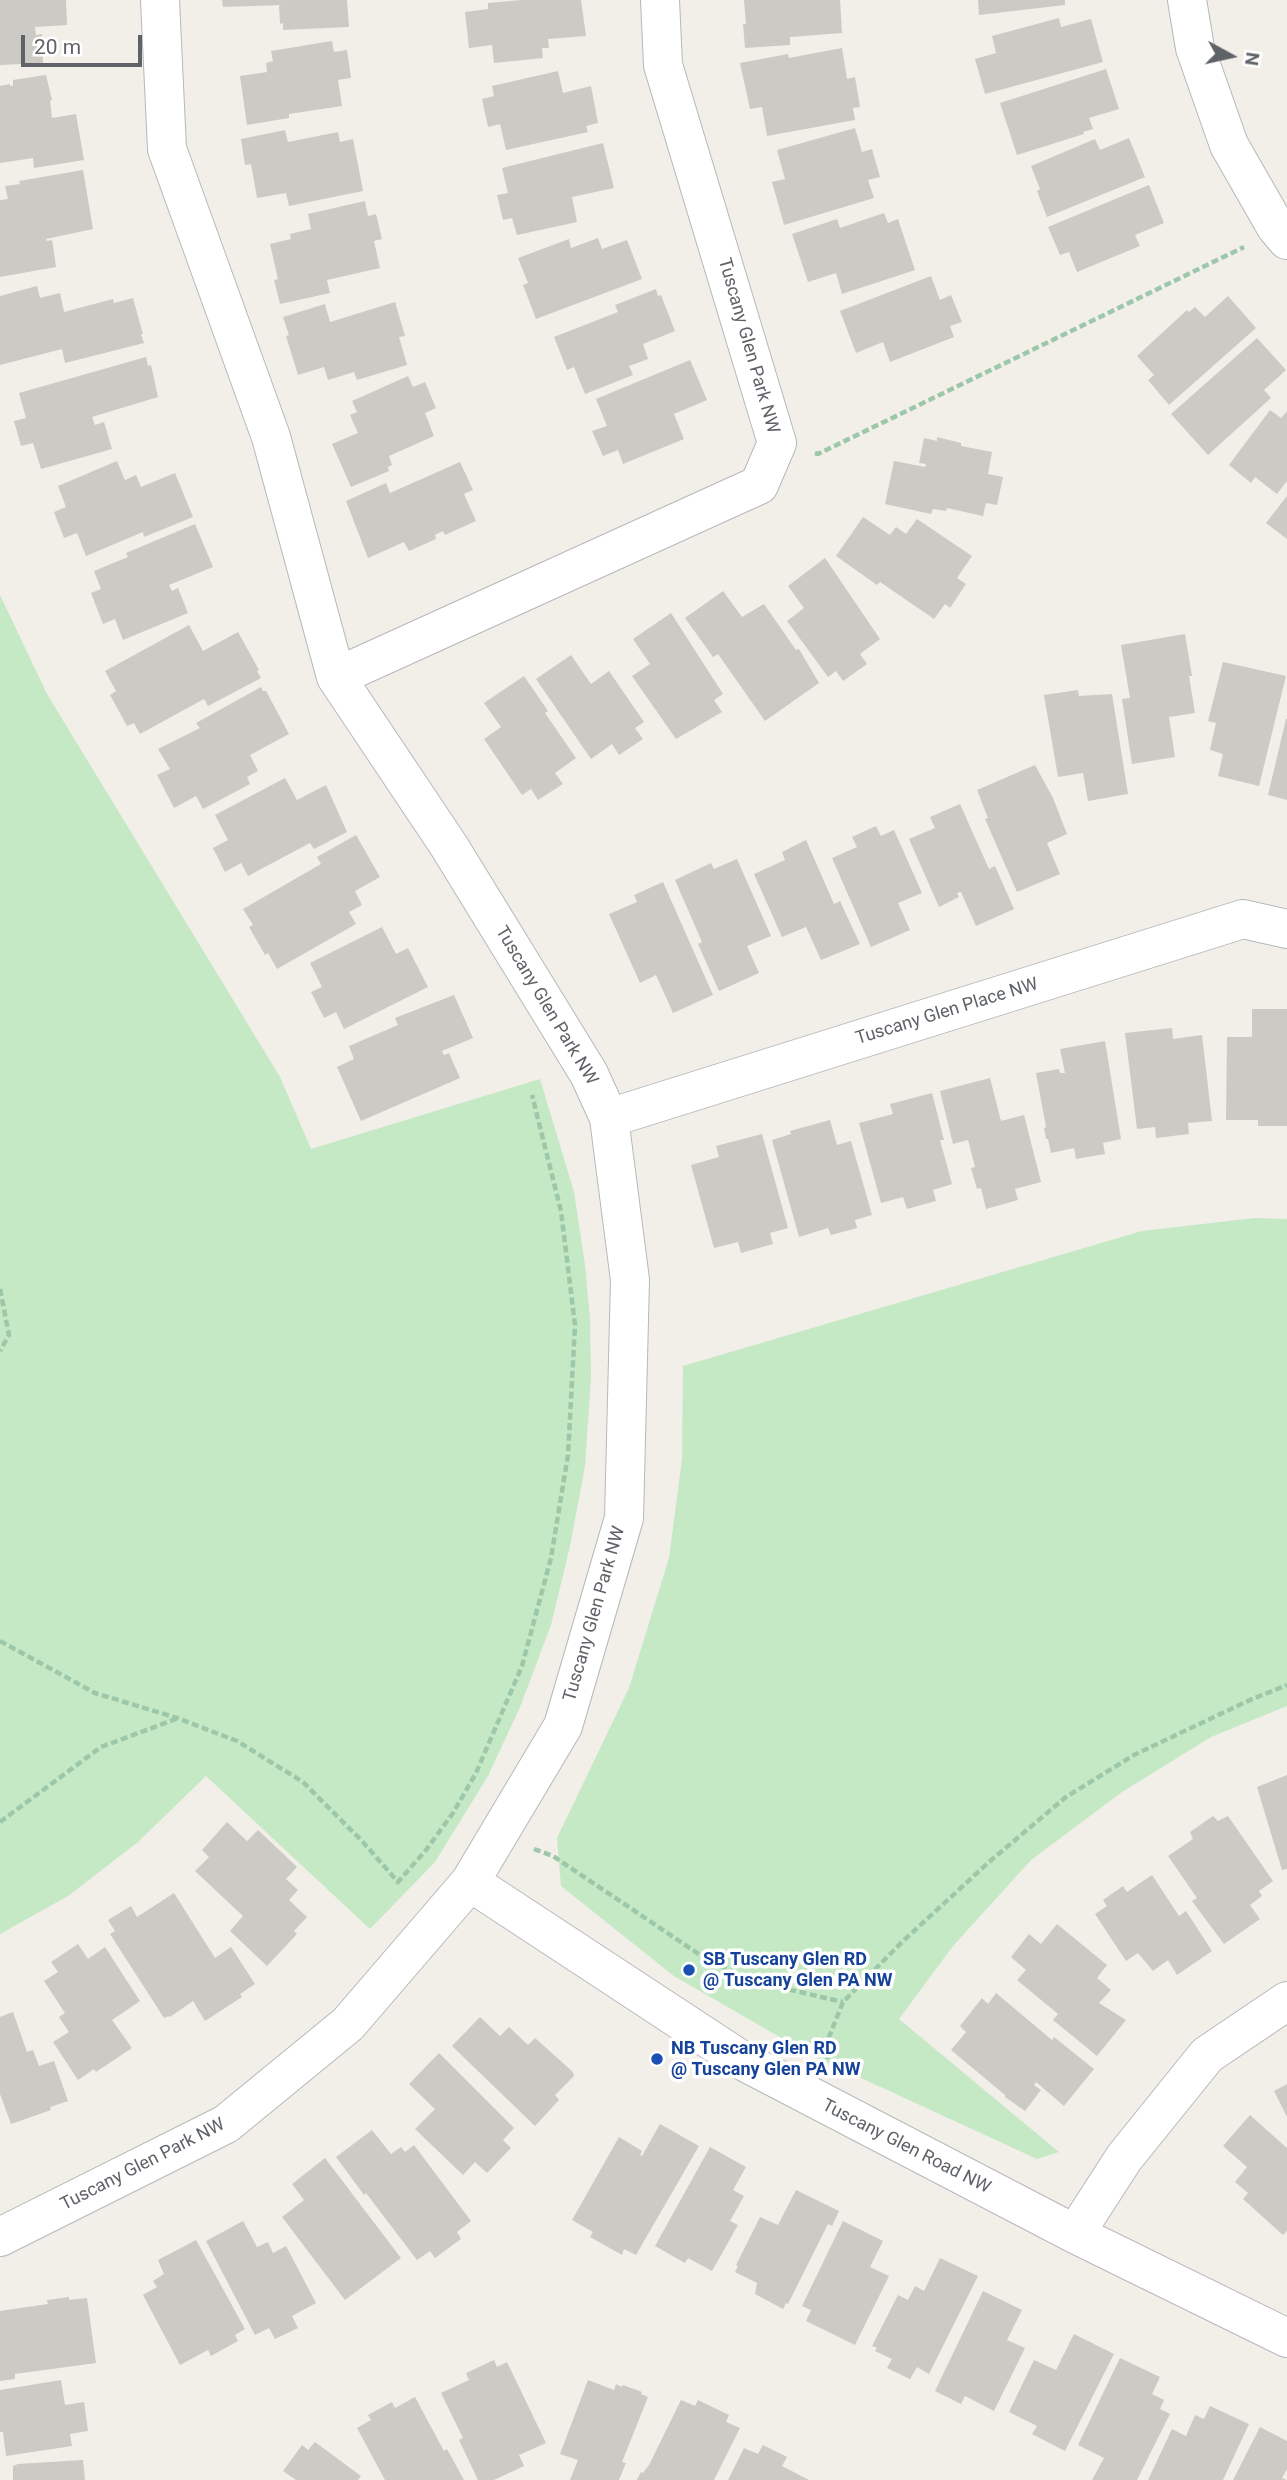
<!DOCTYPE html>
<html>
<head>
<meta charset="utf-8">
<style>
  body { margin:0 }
  #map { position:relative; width:1287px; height:2480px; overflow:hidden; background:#f1efe8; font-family:Roboto,sans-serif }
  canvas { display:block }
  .north { position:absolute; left:1196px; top:21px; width:70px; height:70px; -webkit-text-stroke:5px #fff; paint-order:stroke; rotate:98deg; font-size:19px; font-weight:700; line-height:28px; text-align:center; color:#5f6368 }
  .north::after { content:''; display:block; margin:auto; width:24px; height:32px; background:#5f6368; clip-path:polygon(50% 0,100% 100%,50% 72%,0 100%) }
  .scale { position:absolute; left:21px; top:35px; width:121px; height:32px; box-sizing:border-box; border:4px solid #5f6368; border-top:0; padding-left:9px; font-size:21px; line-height:24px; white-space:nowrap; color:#5f6368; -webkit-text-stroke:5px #fff; paint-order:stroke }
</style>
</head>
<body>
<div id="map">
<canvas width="1287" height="2480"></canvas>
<div class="north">N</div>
<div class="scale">20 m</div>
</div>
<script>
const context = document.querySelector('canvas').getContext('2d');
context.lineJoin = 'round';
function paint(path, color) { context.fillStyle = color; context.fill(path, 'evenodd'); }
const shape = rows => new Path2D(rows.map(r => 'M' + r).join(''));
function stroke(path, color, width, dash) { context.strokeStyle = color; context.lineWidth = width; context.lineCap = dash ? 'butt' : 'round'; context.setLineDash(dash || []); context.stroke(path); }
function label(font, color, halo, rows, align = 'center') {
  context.font = font + ' Roboto,sans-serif'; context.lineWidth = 7; context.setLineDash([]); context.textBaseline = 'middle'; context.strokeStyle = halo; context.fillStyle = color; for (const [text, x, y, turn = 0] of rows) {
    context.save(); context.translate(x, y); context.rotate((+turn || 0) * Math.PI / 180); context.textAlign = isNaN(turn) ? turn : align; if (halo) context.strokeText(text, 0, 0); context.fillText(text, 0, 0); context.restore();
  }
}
paint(shape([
  [0,595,47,694,280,1077,311,1149,540,1079,574,1192,585,1265,590,1320,591,1377,585,1466,570,1546,551,1625,520,1707,488,1776,435,1862,370,1929,206,1776,138,1842,68,1896,0,1934],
  [1255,1218,1287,1219,1287,1706,1211,1737,1122,1792,1031,1860,953,1946,899,2019,1059,2152,1037,2159,809,2054,674,1976,561,1886,557,1838,629,1688,669,1558,682,1459,683,1366,1142,1231]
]), '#c5e8c5');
paint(shape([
  [0,0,66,0,67,25,35,27,36,35,42,34,43,63,0,65],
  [222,0,347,0,349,27,283,30,283,23,280,24,279,6,282,5,223,7],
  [521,0,581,0,586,36,548,39,549,48,542,48,543,58,494,63,492,45,469,48,465,12,488,9,488,3],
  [744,0,840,0,842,33,790,37,790,45,745,48,743,24,746,24],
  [978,0,1065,0,1065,5,979,15],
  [1059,18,1061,27,1091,19,1103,62,985,94,975,59,996,53,992,36],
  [332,41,334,52,347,50,351,78,338,80,342,106,289,114,289,118,247,125,240,76,267,72,266,63,273,61,271,51],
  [842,48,847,79,855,77,860,107,853,108,855,120,767,136,762,107,750,109,740,63,788,54,789,58],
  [1106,69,1119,109,1089,118,1093,129,1083,132,1084,134,1017,155,1000,103],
  [558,71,563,93,591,86,598,123,586,126,588,132,506,150,500,124,488,127,482,99,494,96,492,86],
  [46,75,52,100,50,101,52,118,76,114,84,160,34,168,33,158,0,163,0,86,10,84,10,86,13,86,13,80],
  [855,128,862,152,872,149,880,177,868,180,874,198,784,225,772,182,785,179,777,150],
  [285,130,288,142,338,132,340,142,353,139,363,191,289,206,286,193,257,198,251,164,245,165,241,139],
  [1129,138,1145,177,1047,217,1037,191,1040,189,1031,166,1095,139,1100,150],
  [603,143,614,188,572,197,577,222,517,235,512,218,503,220,497,195,508,193,502,168],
  [83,170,93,229,46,239,47,241,52,240,56,267,0,277,0,200,8,199,5,186,20,184,19,181],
  [1149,185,1164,223,1135,235,1140,246,1077,272,1069,252,1060,255,1048,227],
  [365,201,368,216,376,214,382,239,374,241,380,268,327,280,330,293,280,304,274,280,278,279,270,244,291,239,290,234,311,229,308,214],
  [884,213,888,223,898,219,915,270,842,294,836,273,808,282,792,234,837,219,840,228],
  [598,238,602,249,627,240,642,279,536,319,523,285,528,283,518,258,569,239,571,248],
  [931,276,940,300,951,295,962,322,950,326,954,337,890,362,883,342,856,353,840,311],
  [37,286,40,298,60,293,64,312,113,299,114,303,133,298,143,334,141,334,144,343,65,363,62,349,0,365,0,296],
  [656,289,658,296,661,295,675,331,643,344,648,359,629,366,633,375,585,394,574,367,567,370,554,337,618,312,615,305],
  [1228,296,1256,328,1169,405,1148,380,1154,375,1137,356,1187,310,1189,312,1195,307,1205,317],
  [395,302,405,336,399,337,407,365,357,380,354,372,328,380,324,367,298,375,286,336,289,335,283,317,325,304,330,322],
  [1257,338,1286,370,1264,390,1271,398,1208,455,1171,414],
  [146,357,148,366,151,365,158,397,92,417,95,425,104,422,112,449,41,469,33,443,21,446,14,421,26,418,19,393],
  [690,360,707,400,674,414,684,439,623,464,618,450,603,456,592,431,607,426,596,399],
  [408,376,413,387,425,382,436,408,425,413,434,436,389,456,392,465,388,467,389,471,351,487,332,444,358,433,350,415,357,412,352,401],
  [1270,410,1281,418,1287,411,1287,481,1277,494,1255,477,1251,483,1229,465],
  [937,437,961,443,961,446,992,452,988,474,1003,477,997,505,986,503,983,516,947,508,946,511,933,509,931,514,885,504,894,461,925,467,926,464,919,463,924,438,937,441],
  [117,461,125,480,136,475,141,487,175,473,193,517,144,537,143,532,86,556,77,533,64,538,54,512,66,507,58,486],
  [460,462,473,490,464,494,476,521,445,535,443,531,435,535,436,539,409,551,404,542,368,558,346,501,386,483,390,493],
  [1287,496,1287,539,1266,523],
  [863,517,890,535,896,527,906,534,917,519,972,556,957,578,966,584,950,608,945,604,934,619,880,582,877,585,836,556],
  [195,524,213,567,169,585,172,591,178,588,188,613,123,640,115,619,103,624,91,593,101,589,94,571,128,557,126,553],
  [825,558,880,639,860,654,867,664,843,681,836,671,828,677,787,621,804,608,788,586],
  [723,591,742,617,764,604,796,650,799,649,819,683,765,721,718,654,713,657,685,618],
  [671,613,723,694,714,700,722,712,676,739,632,676,650,664,633,639],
  [189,625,203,651,238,632,259,670,257,671,261,678,208,706,204,699,140,734,134,723,127,726,110,695,116,691,105,671],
  [1185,634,1192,676,1189,676,1195,713,1169,717,1175,757,1132,764,1122,699,1130,698,1121,645],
  [571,655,591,684,609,671,644,722,635,728,643,739,619,755,612,744,591,759,536,679],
  [1223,662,1286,676,1259,786,1218,776,1223,754,1210,750,1216,723,1208,721],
  [524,676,548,711,545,713,576,758,555,773,563,784,538,800,531,789,522,795,484,739,501,727,484,703],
  [261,687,263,691,266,691,289,734,250,755,258,771,247,777,250,784,203,809,196,796,174,808,157,775,170,769,158,749,200,728,196,723],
  [1078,690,1079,696,1112,694,1128,794,1088,801,1083,773,1058,777,1044,695],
  [1286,719,1287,719,1287,800,1268,795],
  [1035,765,1053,798,1067,834,1047,843,1060,874,1017,892,985,819,988,818,977,790],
  [285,778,297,800,326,785,347,832,314,849,310,843,248,876,241,863,225,872,213,848,228,840,215,815],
  [960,804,989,869,995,866,1014,909,976,926,961,892,957,893,959,897,939,907,909,839,935,828,930,817],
  [876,826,881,836,894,830,922,893,898,903,910,930,871,947,832,858,857,847,852,837],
  [356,835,380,877,355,891,362,905,349,912,356,924,277,969,268,953,265,955,249,927,253,925,243,909,321,864,317,857],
  [806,840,834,904,840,901,860,944,821,960,806,927,782,937,754,874,785,860,782,852],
  [737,859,771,936,747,946,759,973,719,991,698,944,702,942,675,880,711,863,714,869],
  [663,882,713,995,673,1013,656,975,640,983,609,914,637,902,634,895],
  [382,927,396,954,408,948,428,987,344,1029,336,1012,324,1018,311,992,322,987,310,963],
  [454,995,473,1038,442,1051,444,1055,449,1053,460,1078,361,1121,337,1067,354,1059,349,1046,398,1025,395,1018],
  [1252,1009,1287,1009,1287,1126,1258,1126,1258,1120,1226,1120,1227,1037,1252,1037],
  [1172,1028,1173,1039,1202,1035,1212,1121,1188,1123,1189,1134,1156,1138,1155,1127,1137,1129,1125,1033],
  [1105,1041,1121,1139,1103,1143,1105,1154,1076,1159,1074,1148,1051,1153,1048,1139,1046,1139,1044,1128,1046,1127,1036,1073,1059,1069,1060,1073,1065,1073,1060,1049],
  [990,1078,1001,1121,1024,1115,1041,1182,1015,1189,1018,1200,986,1209,981,1188,977,1189,971,1168,975,1167,968,1140,953,1144,940,1091],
  [932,1093,944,1140,940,1140,952,1184,933,1190,936,1201,907,1209,903,1197,881,1203,859,1123,893,1114,890,1104],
  [830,1120,837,1145,851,1141,872,1215,855,1220,857,1228,831,1235,828,1228,799,1237,772,1140,791,1134,790,1131],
  [762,1134,788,1228,770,1233,773,1244,741,1253,738,1242,714,1248,691,1165,719,1157,716,1146],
  [1287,1775,1287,1869,1282,1870,1257,1787],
  [1213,1816,1218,1821,1228,1816,1273,1881,1259,1891,1262,1896,1250,1905,1260,1919,1224,1944,1192,1901,1197,1898,1168,1856,1193,1839,1190,1832],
  [227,1822,247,1841,258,1830,297,1867,286,1879,298,1890,289,1900,307,1917,294,1931,297,1934,267,1966,230,1931,243,1916,195,1871,209,1857,202,1850],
  [1152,1875,1179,1916,1186,1911,1212,1951,1177,1975,1168,1960,1153,1971,1138,1953,1126,1961,1095,1914,1107,1906,1103,1900,1123,1886,1127,1892],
  [174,1893,215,1958,231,1947,255,1984,240,1994,242,1997,205,2021,193,2001,170,2017,169,2016,164,2018,110,1934,115,1931,108,1920,131,1906,137,1917],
  [1057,1924,1107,1965,1097,1978,1111,1990,1099,2003,1126,2020,1097,2056,1053,2020,1058,2014,1017,1980,1026,1970,1011,1957,1029,1934,1041,1944],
  [78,1944,88,1959,105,1947,140,2001,112,2020,132,2048,96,2072,94,2069,78,2080,53,2042,69,2032,59,2017,65,2013,44,1981,58,1972,51,1962],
  [996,1993,1052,2040,1054,2037,1094,2069,1064,2106,1036,2082,1034,2085,1041,2090,1025,2111,1005,2097,1005,2095,951,2050,966,2032,960,2026,982,1998,988,2004],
  [13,2012,27,2052,33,2050,39,2066,54,2061,68,2101,50,2107,51,2110,11,2124,0,2094,0,2017],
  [480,2017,500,2036,509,2027,528,2045,535,2038,573,2072,574,2076,555,2095,559,2100,535,2126,452,2046],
  [439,2053,514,2128,503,2140,511,2148,487,2173,475,2162,463,2175,415,2129,435,2109,409,2084],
  [1287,2084,1287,2117,1274,2091],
  [1250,2115,1287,2148,1287,2231,1283,2235,1243,2199,1248,2193,1235,2182,1247,2167,1223,2146],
  [660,2124,699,2146,636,2255,624,2249,622,2255,590,2237,593,2232,572,2220,619,2137,642,2151,640,2155,642,2156],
  [372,2130,391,2154,401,2147,405,2152,414,2145,471,2221,457,2232,461,2239,435,2258,430,2251,417,2260,366,2193,364,2195,336,2157],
  [710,2147,746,2167,733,2190,744,2196,730,2221,738,2225,712,2271,688,2258,685,2263,655,2246],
  [325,2158,401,2258,345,2300,282,2217,304,2200,292,2184],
  [796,2190,839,2211,832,2226,828,2224,788,2304,786,2303,783,2309,755,2294,757,2283,735,2272,738,2266,736,2265,760,2217,778,2225],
  [243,2221,257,2247,268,2242,273,2253,286,2246,316,2303,292,2316,298,2328,275,2339,269,2328,255,2335,206,2241],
  [843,2221,883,2241,870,2267,889,2276,855,2345,806,2321,811,2310,802,2306],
  [196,2240,245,2329,235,2335,238,2341,211,2356,208,2350,180,2365,143,2295,157,2287,153,2281,164,2274,158,2260],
  [940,2258,978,2276,929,2374,917,2367,910,2379,887,2368,892,2359,875,2351,877,2348,872,2346,898,2295,908,2300,915,2286,924,2291],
  [983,2291,1022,2310,1007,2340,1025,2348,994,2411,965,2396,961,2404,935,2391],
  [69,2297,69,2300,87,2298,96,2363,15,2374,15,2379,0,2381,0,2311,48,2304,47,2300],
  [1074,2334,1114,2354,1065,2451,1032,2434,1037,2426,1009,2412,1034,2360,1056,2370],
  [1120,2358,1160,2377,1152,2394,1164,2400,1160,2409,1170,2414,1137,2480,1092,2480,1104,2458,1078,2445],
  [494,2360,497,2367,507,2362,546,2443,519,2455,524,2466,494,2480,478,2480,459,2440,463,2438,441,2393,469,2380,466,2373],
  [61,2380,65,2405,84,2402,88,2431,70,2434,72,2446,6,2456,3,2432,0,2432,0,2390],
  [588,2380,614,2390,616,2384,622,2387,623,2385,642,2392,641,2394,648,2397,622,2462,626,2463,619,2480,570,2480,578,2460,560,2454],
  [415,2397,444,2451,447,2449,464,2480,385,2480,357,2428,371,2420,368,2415,392,2402,395,2408],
  [681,2400,695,2406,698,2400,729,2415,726,2422,740,2428,714,2480,637,2480,641,2472,643,2473,649,2465],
  [1210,2406,1249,2424,1223,2480,1148,2480,1172,2429,1186,2436,1195,2415,1204,2419],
  [1260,2427,1287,2441,1287,2469,1282,2478,1287,2480,1233,2480],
  [315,2442,361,2476,358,2480,296,2480,283,2471,302,2445,308,2450],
  [763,2445,787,2457,782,2466,809,2480,728,2480,744,2448,758,2454],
  [83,2460,85,2480,13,2480,13,2466,18,2464]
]), '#cccac5');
const minor = shape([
  [1187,0,1195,48,1229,145,1276,227,1287,240],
  [336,677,759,485,777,443,663,65,660,0],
  [609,1118,1243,919,1287,929],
  [470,1882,741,2060,1075,2234,1287,2338],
  [1075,2234,1124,2158,1207,2055,1287,2001],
  [0,2237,226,2124,348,2024,470,1882,563,1726,624,1518,630,1280,609,1118,589,1074,449,846,336,677,271,437,167,149,160,0]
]);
stroke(minor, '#b5b8bc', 40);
stroke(shape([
  [815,453,818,454,1244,247],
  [0,1289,9,1335,0,1351],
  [0,1641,95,1693,177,1718,237,1741,303,1782,362,1841,398,1882,426,1850,453,1813,476,1773,522,1666,551,1558,568,1455,575,1325,561,1211,532,1095],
  [0,1822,101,1747,176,1719],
  [534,1849,553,1856,709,1961,752,1981,843,2002],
  [827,2059,829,2037,843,2002,902,1942,989,1862,1066,1797,1134,1755,1250,1700,1287,1685]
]), '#9cc7a9', 4.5, [7, 3.5]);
stroke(minor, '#fff', 38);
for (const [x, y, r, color] of [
  [689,1970,7,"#1a4fb4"],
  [657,2059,7,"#1a4fb4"]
]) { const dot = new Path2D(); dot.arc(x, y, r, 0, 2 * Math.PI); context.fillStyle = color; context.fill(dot); stroke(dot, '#fff', 2.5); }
label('18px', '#5f6368', '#fff', [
  ["Tuscany Glen Park NW",748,346,74],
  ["Tuscany Glen Park NW",546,1006,59],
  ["Tuscany Glen Place NW",947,1012,-17],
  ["Tuscany Glen Park NW",595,1614,-74],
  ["Tuscany Glen Road NW",906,2147,27],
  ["Tuscany Glen Park NW",143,2165,-27]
]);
label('bold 18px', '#164399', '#fff', [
  ["SB Tuscany Glen RD",703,1960],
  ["@ Tuscany Glen PA NW",703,1981],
  ["NB Tuscany Glen RD",671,2049],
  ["@ Tuscany Glen PA NW",671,2070]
], 'left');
</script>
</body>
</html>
